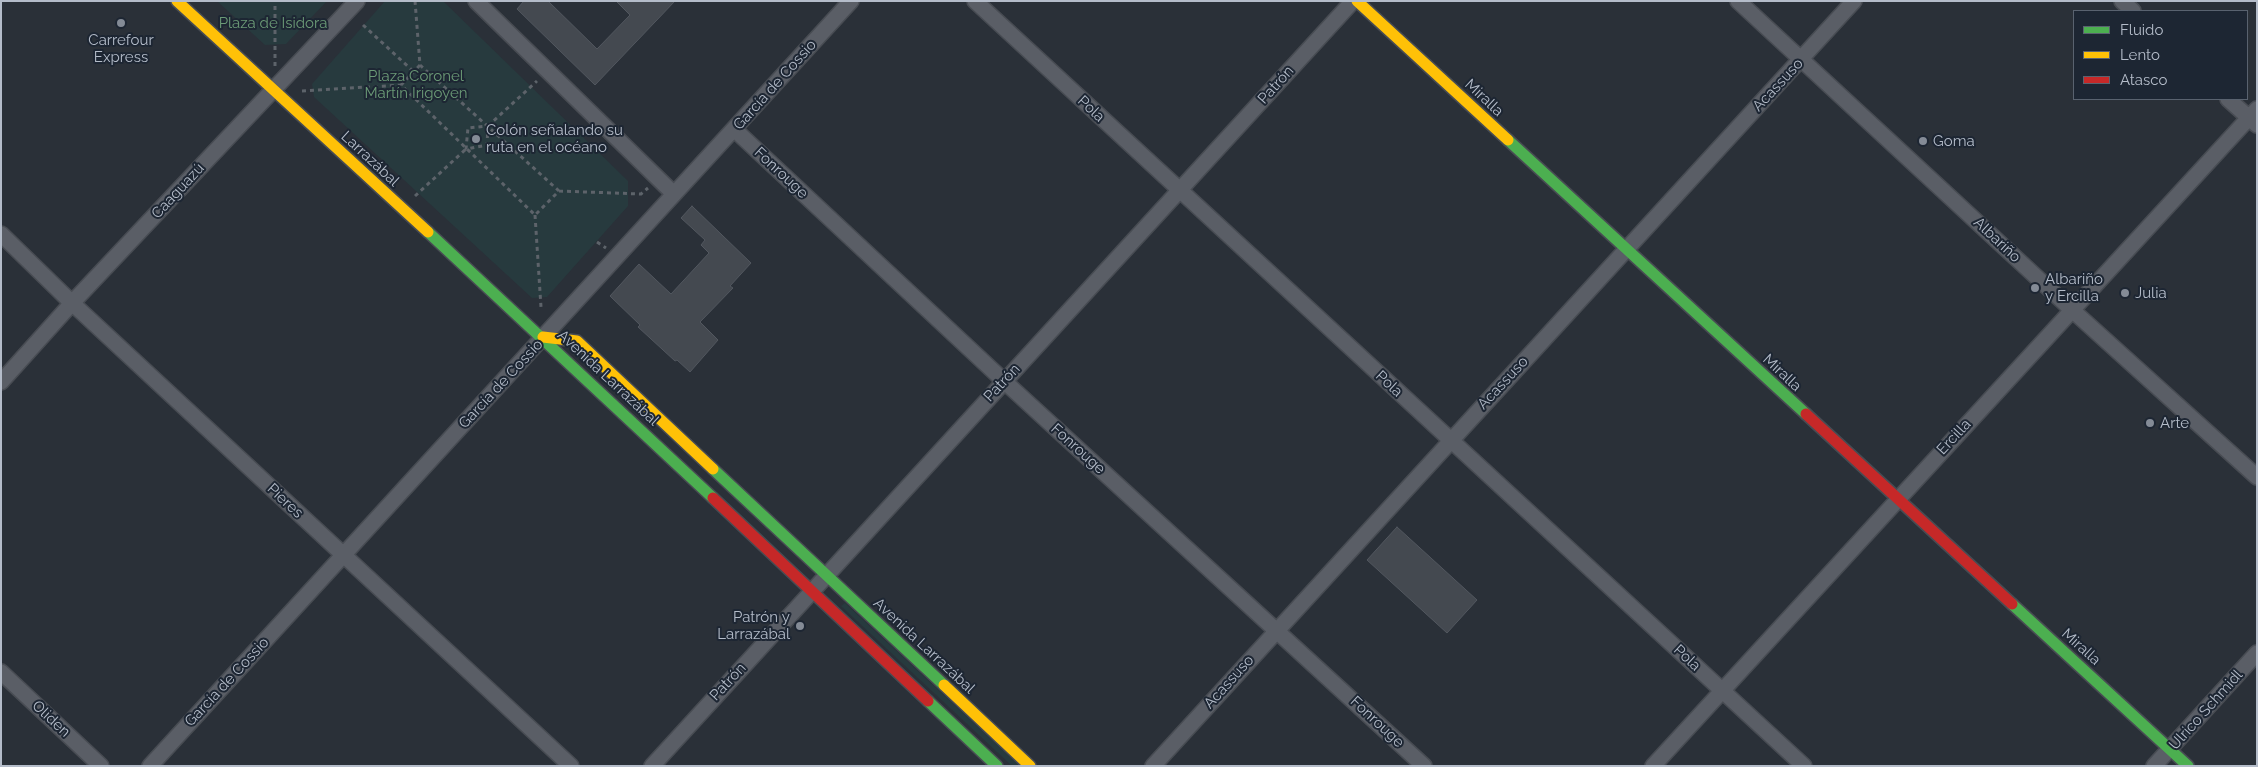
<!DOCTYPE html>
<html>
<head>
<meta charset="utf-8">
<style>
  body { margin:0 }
  #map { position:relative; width:2258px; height:767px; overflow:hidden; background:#2a3038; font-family:Raleway,sans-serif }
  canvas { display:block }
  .frame { position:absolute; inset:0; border:2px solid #b4bcc9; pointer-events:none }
  .legend { position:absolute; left:2073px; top:10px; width:175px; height:90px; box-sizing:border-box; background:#1d2633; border:1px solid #59626f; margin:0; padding:6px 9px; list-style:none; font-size:15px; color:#b4bcc9 }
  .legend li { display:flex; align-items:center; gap:10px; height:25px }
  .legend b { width:25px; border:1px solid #59626f }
</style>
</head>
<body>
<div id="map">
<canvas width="2258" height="767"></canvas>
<div class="frame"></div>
<ul class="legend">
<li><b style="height:6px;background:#4caf50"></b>Fluido</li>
<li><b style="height:6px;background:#ffc107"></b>Lento</li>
<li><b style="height:6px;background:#c62828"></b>Atasco</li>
</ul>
</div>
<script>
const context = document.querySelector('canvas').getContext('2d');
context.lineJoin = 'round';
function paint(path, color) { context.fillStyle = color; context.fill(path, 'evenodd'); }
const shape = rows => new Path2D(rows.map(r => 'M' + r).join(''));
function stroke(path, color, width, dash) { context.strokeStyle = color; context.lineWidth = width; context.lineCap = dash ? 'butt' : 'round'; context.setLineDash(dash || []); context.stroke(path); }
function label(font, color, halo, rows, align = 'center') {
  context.font = font + ' Raleway,sans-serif'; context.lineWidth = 4; context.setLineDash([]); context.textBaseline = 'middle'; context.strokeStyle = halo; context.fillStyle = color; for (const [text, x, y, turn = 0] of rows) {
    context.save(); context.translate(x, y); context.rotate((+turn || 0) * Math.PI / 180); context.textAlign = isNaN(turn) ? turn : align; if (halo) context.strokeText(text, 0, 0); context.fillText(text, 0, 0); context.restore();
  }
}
paint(shape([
  [217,1,327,1,286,44,265,45],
  [385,1,443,1,628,181,628,206,547,297,532,298,314,97,312,84],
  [845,603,1020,766,1012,766,841,606]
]), '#273a3e');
const building = shape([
  [524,1,548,1,597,49,630,15,616,1,675,1,595,85,517,9,524,1],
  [692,206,751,263,730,286,733,288,700,322,718,340,690,372,677,360,675,361,638,327,640,325,610,296,639,264,671,294,709,253,701,245,705,240,681,218,692,206],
  [1397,527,1477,600,1447,633,1367,560,1397,527]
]);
paint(building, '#444950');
stroke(building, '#52575f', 1);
const street = shape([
  [476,1,674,194],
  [975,1,1804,766],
  [1738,1,2071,309,2257,477],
  [2122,1,2133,11],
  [2228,99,2257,125],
  [734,129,1004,381,1424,766],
  [1,234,72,303,571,766],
  [1,382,72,303,357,1],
  [1,672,101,766],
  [150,766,851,1],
  [652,766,1353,1],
  [1153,766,1854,1],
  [1653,766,2257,109],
  [2154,766,2257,653]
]);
const fast = shape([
  [1508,140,1806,414],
  [428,232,713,498],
  [713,469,944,685],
  [2012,604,2188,766],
  [928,701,997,766]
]);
const slow = shape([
  [177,1,428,232],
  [1357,1,1508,140],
  [543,337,577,341,713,469],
  [944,685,1030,766]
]);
const jam = shape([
  [1806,414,2012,604],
  [713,498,928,701]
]);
stroke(street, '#484c53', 18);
stroke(fast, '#484c53', 14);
stroke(slow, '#484c53', 14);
stroke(jam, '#484c53', 14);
stroke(shape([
  [415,1,420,65,559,191,535,215,401,85,420,65],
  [363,25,414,72],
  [275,66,275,1],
  [302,91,401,85],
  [488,126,537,81],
  [488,126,487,145,466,149,468,128,488,126],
  [559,191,641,194,648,188],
  [415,196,466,149],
  [535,215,541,307,539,309],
  [597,242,606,248]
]), '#5d636a', 3, [4, 4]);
stroke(street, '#5a5e66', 15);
stroke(fast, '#4caf50', 11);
stroke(slow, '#ffc107', 11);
stroke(jam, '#c62828', 11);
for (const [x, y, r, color] of [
  [121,23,5,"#848b96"],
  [476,139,5,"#848b96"],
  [1923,141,5,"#848b96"],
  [2035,288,5,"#848b96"],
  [2125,293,5,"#848b96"],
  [2150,423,5,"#848b96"],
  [800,626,5,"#848b96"]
]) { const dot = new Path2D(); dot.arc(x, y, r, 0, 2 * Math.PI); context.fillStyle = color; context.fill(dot); stroke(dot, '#1d2633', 2); }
label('15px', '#6b9a76', '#1d2633', [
  ["Plaza de Isidora",273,23],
  ["Plaza Coronel",416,76],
  ["Martín Irigoyen",416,93]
]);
label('15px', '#b4bcc9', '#1d2633', [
  ["Carrefour",121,40,"center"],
  ["Express",121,57,"center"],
  ["Colón señalando su",486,130],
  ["ruta en el océano",486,147],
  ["Goma",1933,141],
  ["Albariño",2045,279],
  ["y Ercilla",2045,296],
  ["Julia",2135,293],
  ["Arte",2160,423],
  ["Patrón y",790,617,"right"],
  ["Larrazábal",790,634,"right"]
], 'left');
label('15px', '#b4bcc9', '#1d2633', [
  ["García de Cossio",775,85,-48],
  ["Patrón",1276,85,-48],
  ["Acassuso",1778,85,-47],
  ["Miralla",1484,98,43],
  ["Pola",1091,109,43],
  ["Larrazábal",370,159,43],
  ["Fonrouge",781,173,43],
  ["Caaguazú",178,191,-47],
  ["Albariño",1997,240,43],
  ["Miralla",1782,373,43],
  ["Avenida Larrazábal",608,378,43],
  ["Patrón",1002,383,-47],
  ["Acassuso",1503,383,-47],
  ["García de Cossio",501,384,-47],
  ["Pola",1389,384,43],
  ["Ercilla",1954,437,-47],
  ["Fonrouge",1078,449,42],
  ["Pieres",285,501,43],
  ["Avenida Larrazábal",924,646,43],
  ["Miralla",2081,647,42],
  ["Pola",1687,658,43],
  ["García de Cossio",227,682,-47],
  ["Patrón",728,682,-47],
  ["Acassuso",1229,682,-48],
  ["Ulrico Schmidl",2206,710,-48],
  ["Oliden",51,719,43],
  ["Fonrouge",1377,722,43]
]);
</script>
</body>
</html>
